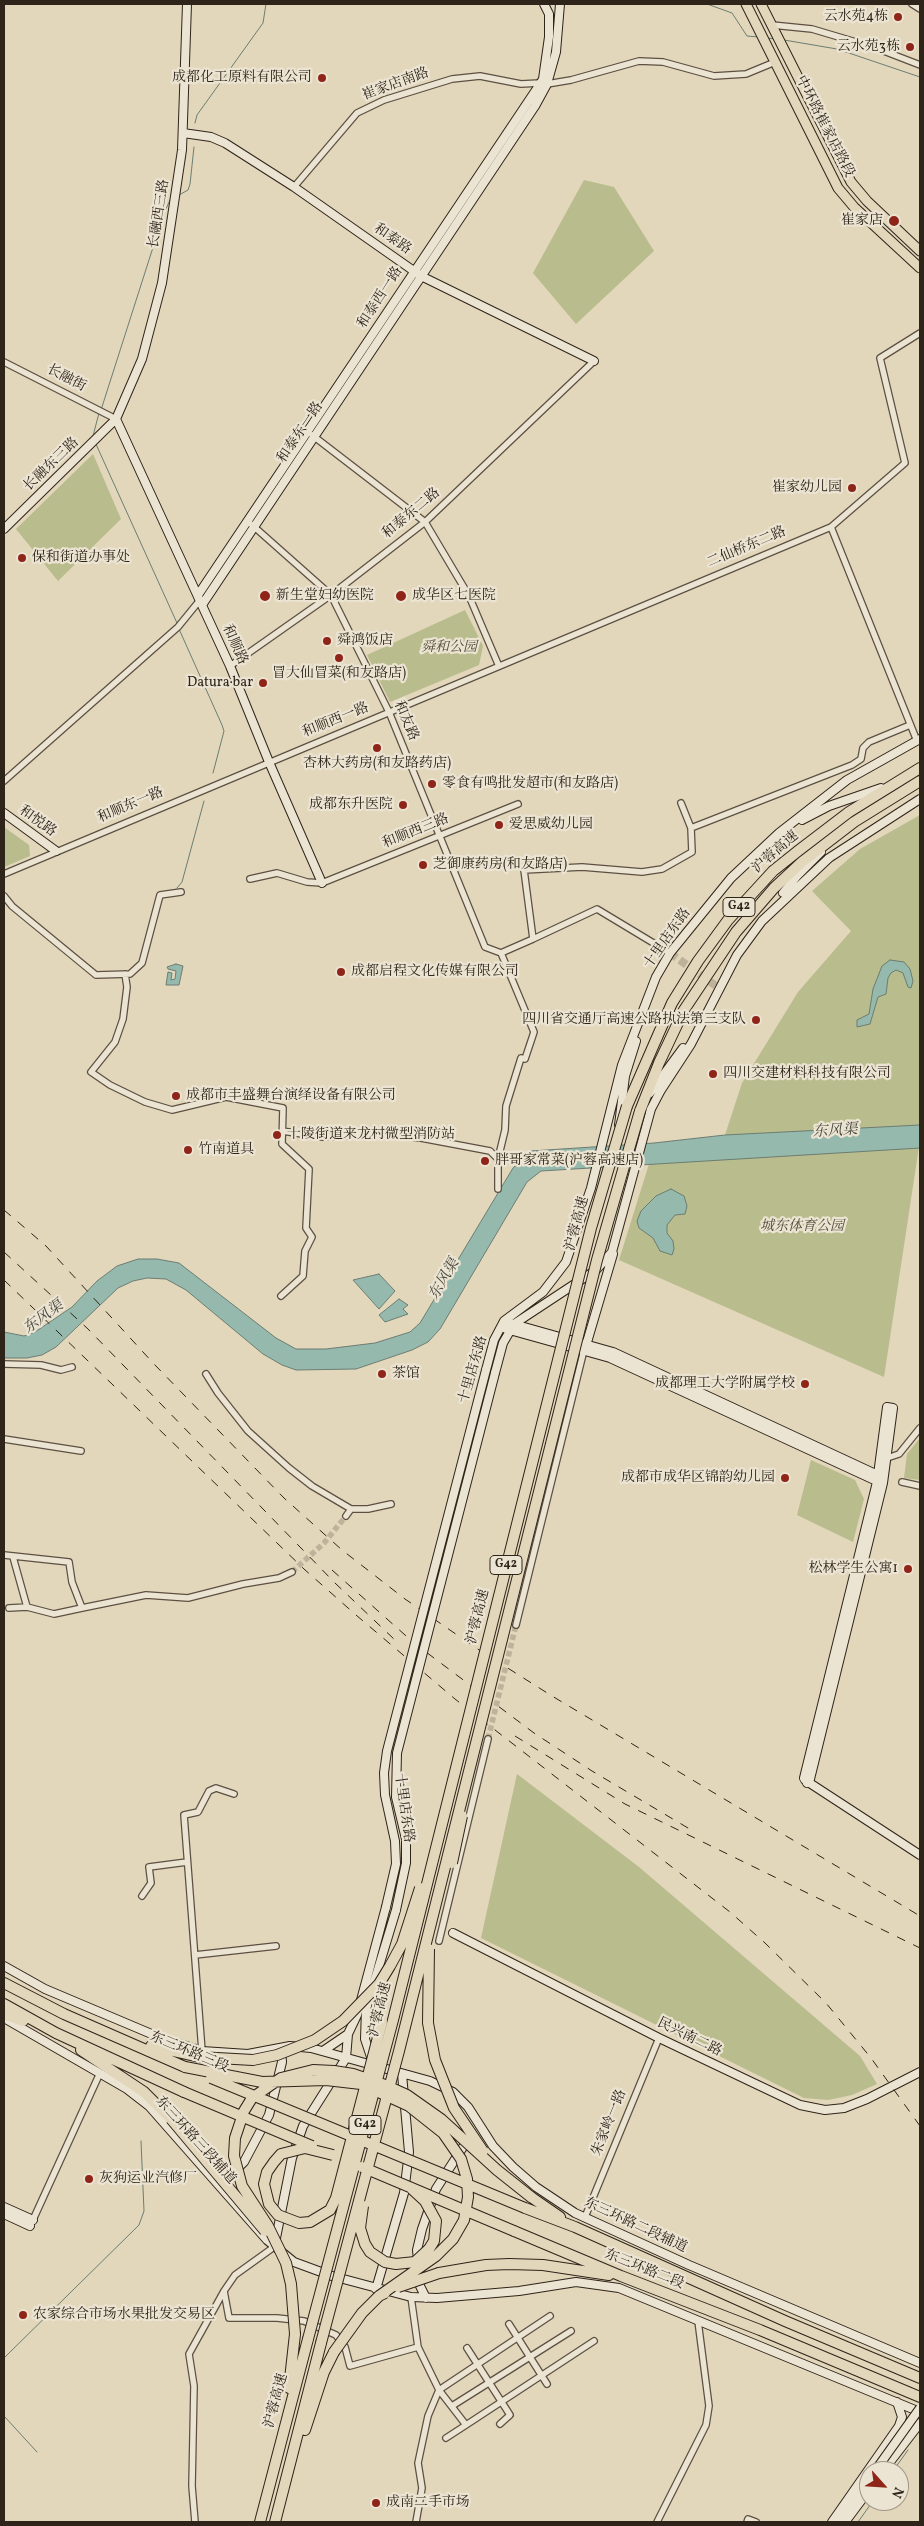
<!DOCTYPE html>
<html>
<head>
<meta charset="utf-8">
<style>
  body { margin:0 }
  #map { position:relative; width:924px; height:2526px; overflow:hidden; background:#e2d6bb; font-family:Vollkorn,serif }
  canvas { display:block }
  .frame { position:absolute; inset:0; border:5px solid #2f2419; pointer-events:none }
  .north { position:absolute; left:859px; top:2461px; width:50px; height:50px; box-sizing:border-box; background:#ece4d3; border:1px solid #a09789; border-radius:50%; rotate:116deg; font-size:14px; font-weight:700; line-height:20px; text-align:center; color:#2f2419 }
  .north::after { content:''; display:block; margin:auto; width:18px; height:22px; background:#8f2418; clip-path:polygon(50% 0,100% 100%,50% 72%,0 100%) }
</style>
</head>
<body>
<div id="map">
<canvas width="924" height="2526"></canvas>
<div class="frame"></div>
<div class="north">N</div>
</div>
<script>
const context = document.querySelector('canvas').getContext('2d');
context.lineJoin = 'round';
function paint(path, color) { context.fillStyle = color; context.fill(path, 'evenodd'); }
const shape = rows => new Path2D(rows.map(r => 'M' + r).join(''));
function stroke(path, color, width, dash) { context.strokeStyle = color; context.lineWidth = width; context.lineCap = dash ? 'butt' : 'round'; context.setLineDash(dash || []); context.stroke(path); }
function label(font, color, halo, rows, align = 'center') {
  context.font = font + ' Vollkorn,"Noto Serif SC",serif'; context.lineWidth = 4.5; context.setLineDash([]); context.textBaseline = 'middle'; context.strokeStyle = halo; context.fillStyle = color; for (const [text, x, y, turn = 0] of rows) {
    context.save(); context.translate(x, y); context.rotate((+turn || 0) * Math.PI / 180); context.textAlign = isNaN(turn) ? turn : align; if (halo) context.strokeText(text, 0, 0); context.fillText(text, 0, 0); context.restore();
  }
}
paint(shape([
  [584,180,614,187,654,251,576,324,533,273],
  [93,454,121,519,58,581,16,529],
  [465,610,483,646,479,665,390,702,367,655],
  [920,815,920,1140,884,1377,619,1260,649,1164,723,1159,725,1135,742,1083,798,992,851,931,812,891,860,849],
  [4,827,29,845,30,856,4,867],
  [920,1438,920,1480,904,1478,907,1454],
  [811,1460,855,1480,864,1499,853,1542,797,1515],
  [517,1774,639,1867,860,2056,877,2084,852,2095,828,2100,804,2098,481,1938]
]), '#b9bc8c');
const water = shape([
  [890,960,904,962,910,969,913,981,911,988,908,987,903,973,896,970,891,973,888,978,886,994,878,997,870,1024,857,1027,857,1020,869,1014,873,989,882,966,890,960],
  [176,964,183,966,179,985,166,985,168,972,172,973,171,980,175,979,176,971,168,969,167,967,176,964],
  [920,1125,920,1148,541,1171,527,1182,440,1329,428,1342,412,1350,356,1369,296,1370,282,1365,263,1354,186,1290,166,1279,147,1278,133,1281,118,1288,56,1347,42,1355,27,1358,4,1358,4,1332,24,1336,35,1332,72,1307,97,1281,117,1266,138,1259,157,1259,179,1263,276,1338,296,1349,326,1349,375,1343,410,1332,420,1323,513,1168,531,1151,654,1143,725,1135,920,1125],
  [671,1189,684,1196,687,1206,685,1214,675,1215,667,1225,667,1233,673,1241,674,1249,672,1255,660,1251,653,1238,639,1228,637,1221,641,1211,656,1196,671,1189],
  [379,1274,395,1291,379,1309,353,1280,379,1274],
  [399,1299,408,1305,403,1309,408,1314,385,1322,379,1315,399,1299]
]);
paint(water, '#95b9ad');
stroke(water, '#6c7d72', 1);
stroke(shape([
  [707,4,732,13,747,36,758,37],
  [767,38,775,39],
  [784,40,837,49,920,77],
  [195,123,197,115,263,23,266,4],
  [179,195,188,190,190,184,194,147],
  [101,410,164,213,171,198],
  [93,436,99,413],
  [95,442,177,623],
  [179,629,222,725,224,731,213,773],
  [177,888,182,882,204,801],
  [4,2358,139,2225,144,2211,141,2141],
  [4,2416,37,2452],
  [893,2471,908,2450],
  [858,2522,873,2501]
]), '#6c7d72', 1);
stroke(shape([
  [292,1572,324,1543,346,1516],
  [488,1739,516,1625]
]), '#beb29b', 5.5, [5.5, 3]);
stroke(shape([
  [670,953,719,988]
]), '#beb29b', 8, [8, 4]);
const street = shape([
  [912,4,920,9],
  [772,25,812,29,876,48,920,65],
  [547,84,571,80,639,61,663,62,714,76,746,74,775,62],
  [294,187,357,113,384,100,452,79,480,76,521,84,540,83],
  [4,362,116,419],
  [312,435,425,522,469,596,498,664],
  [251,524,331,595,389,712,485,947,501,953],
  [831,527,917,741],
  [230,666,331,595,425,522,594,361],
  [4,781,178,627,200,600],
  [691,828,852,765,861,759,863,748,869,742,910,725],
  [4,874,831,527,905,463,880,358,920,333],
  [250,879,277,873,307,882,322,883,518,804],
  [4,896,12,906,96,975,130,974,142,963,160,895,181,892],
  [533,939,597,909,670,953],
  [125,974,127,987,123,1019,115,1042,91,1072,110,1085,145,1102,172,1110,226,1097,283,1108,282,1144,309,1169,306,1228,312,1237,305,1251,303,1276,281,1296],
  [282,1131,323,1137,378,1133,421,1138,490,1151,498,1159],
  [498,1189,498,1159,505,1130,506,1106,521,1058,525,1059,534,1032,501,953,533,939,524,870,582,867,642,872,662,869,692,852,691,828,681,803],
  [4,1364,41,1365,61,1370,72,1367],
  [206,1374,218,1393,248,1431,289,1468,312,1486,351,1509,368,1509,391,1504],
  [4,1439,81,1451],
  [887,1458,899,1454,920,1428],
  [902,1482,920,1486],
  [346,1516,351,1509],
  [4,1555,69,1562,72,1582,82,1608,146,1595,188,1598,243,1584,279,1578,292,1572],
  [13,1557,27,1607],
  [9,1608,27,1607,54,1614,82,1608],
  [516,1625,584,1350],
  [142,1896,151,1883,149,1867,187,1862],
  [439,1941,488,1739],
  [195,1955,276,1946],
  [202,2051,184,1815,198,1812,209,1791,216,1788,234,1794],
  [585,2217,659,2038],
  [32,2222,100,2073],
  [274,2247,235,2275,224,2291,229,2318,277,2318,304,2321,336,2335,345,2347,350,2366,418,2347],
  [411,2297,418,2347,439,2390,428,2416,418,2463,422,2488,416,2522],
  [550,2316,439,2390,466,2425,594,2341],
  [509,2324,547,2384],
  [467,2348,510,2415,500,2424],
  [452,2406,571,2331],
  [446,2438,466,2425],
  [195,2522,192,2486,194,2386,189,2354,224,2291],
  [657,2522,706,2425,709,2406,698,2321],
  [747,2522,748,2519,756,2522]
]);
const secondary = shape([
  [183,133,211,137,225,143,294,187,421,276,594,361],
  [116,419,230,666,269,762,322,883],
  [4,529,116,419,142,359,162,283,182,150,187,4],
  [198,595,538,87,543,79,549,37,549,14,544,4],
  [202,605,535,106,547,84,556,52,560,4],
  [4,813,56,851],
  [802,820,829,806,881,788],
  [783,893,797,876,821,852],
  [650,1093,683,1048],
  [619,1125,625,1076,636,1041],
  [510,1323,613,1352,882,1477],
  [506,1329,610,1358,881,1483],
  [585,1349,613,1254],
  [486,1370,494,1340,504,1321,543,1292,566,1262,591,1188,622,1065,656,977,670,953,731,878,779,833,847,780,920,739],
  [495,1373,503,1343,514,1324,596,1270,612,1252,651,1109,661,1090,691,1044,737,955,762,921,829,858,920,799],
  [804,1778,877,1482,887,1407,893,1408,883,1483,810,1779,807,1783],
  [805,1780,920,1855],
  [453,1933,659,2038,800,2105,825,2110,844,2108,867,2099,920,2072],
  [4,1966,45,1989,161,2038,202,2051,248,2054,290,2046,311,2048,430,2081,453,2092,468,2107,493,2146,513,2167,536,2187,575,2213,689,2265,920,2363],
  [4,2018,127,2089,149,2106,267,2240,294,2262,332,2276,411,2297,437,2298,519,2291,576,2282,619,2288,920,2412],
  [323,2051,348,2034,357,2015,386,1907],
  [372,2060,365,2039,366,2009,396,1910],
  [221,2185,244,2162,269,2115,282,2062,281,2049],
  [4,2207,33,2220],
  [4,2214,30,2226],
  [275,2243,292,2158,303,2126,346,2058,348,2034],
  [418,2261,417,2250,422,2229,436,2189,463,2147,472,2141],
  [419,2275,420,2286,426,2298],
  [376,2289,404,2193,409,2152,402,2074],
  [883,2471,920,2423],
  [832,2522,899,2426,902,2417,897,2402],
  [838,2522,869,2480],
  [845,2522,869,2490]
]);
const primary = shape([
  [746,4,838,188,854,207,920,268],
  [761,4,851,182,867,201,920,251]
]);
const highway = shape([
  [627,1106,672,1003,698,961,728,920,773,871,798,851,849,812,920,768],
  [640,1111,659,1063,684,1010,736,932,774,888,802,862,854,822,920,781],
  [4,1983,64,2014,185,2067],
  [4,2004,56,2033,184,2092],
  [4,2014,23,2021],
  [382,2022,400,1952],
  [151,2046,199,2057],
  [81,2050,144,2092,171,2119],
  [531,2197,560,2217],
  [525,2208,575,2227,785,2321,920,2378],
  [514,2231,621,2276,760,2330,920,2397],
  [439,2273,486,2265,509,2264,543,2265,609,2275],
  [289,2388,295,2334],
  [305,2430,324,2372,334,2352],
  [260,2522,308,2339],
  [275,2522,321,2343]
]);
stroke(street, '#5c5042', 8);
stroke(secondary, '#2f2419', 10);
stroke(primary, '#2f2419', 11);
stroke(highway, '#2f2419', 12);
stroke(street, '#ece4d3', 5.5);
stroke(secondary, '#ece4d3', 8);
stroke(primary, '#e2d6bb', 9);
stroke(highway, '#e2d6bb', 10);
stroke(shape([
  [4,1210,46,1246,154,1364,284,1498,342,1550,405,1599,476,1648,552,1696,920,1916],
  [4,1252,88,1329,335,1583,396,1641],
  [4,1280,304,1569,356,1615,455,1699,730,1912,765,1943,826,2003,871,2058,920,2126],
  [332,1570,414,1643,534,1733,592,1771,693,1831],
  [515,1736,625,1804,920,1948]
]), '#2f2419', 1, [9, 9]);
const secondaryBridge = shape([
  [386,1907,396,1864,395,1841,385,1795,384,1773,387,1751,486,1370],
  [396,1910,406,1863,406,1839,396,1797,397,1753,495,1373],
  [875,2471,920,2408]
]);
const highwayBridge = shape([
  [452,1863,462,1816],
  [429,1949,428,2023,435,2060,454,2108,483,2151],
  [199,2057,253,2060,277,2055,315,2040,343,2021,379,1984,390,1966,402,1944,420,1888],
  [185,2067,262,2082,326,2080,361,2084,409,2106,443,2133,461,2159,467,2179,468,2197,464,2220,453,2239,436,2256,379,2296],
  [211,2078,525,2208],
  [184,2092,312,2146],
  [171,2119,265,2231],
  [333,2155,305,2148,281,2154,274,2162,267,2172,264,2184,269,2204,278,2215,299,2223,310,2222,330,2210,336,2198,382,2022],
  [362,2167,514,2231],
  [363,2206,360,2228,365,2244,370,2252,385,2262,396,2264,415,2262,429,2249,434,2241,436,2221,425,2201,412,2189],
  [398,2287,439,2273],
  [295,2334,291,2284,286,2263,268,2226,242,2186,234,2156,235,2138,244,2111,252,2098,281,2078,313,2070,334,2071,353,2074,385,2085,407,2095,441,2119,497,2170,531,2197],
  [308,2339,393,2020,591,1228,627,1106],
  [321,2343,399,2051,597,1260,640,1111],
  [334,2352,362,2313,379,2296,385,2293]
]);
stroke(secondaryBridge, '#2f2419', 10, []);
stroke(highwayBridge, '#2f2419', 12, []);
stroke(secondaryBridge, '#ece4d3', 8);
stroke(highwayBridge, '#e2d6bb', 10);
for (const [x, y, r, color] of [
  [898,17,5,"#8f2418"],
  [910,47,5,"#8f2418"],
  [322,78,5,"#8f2418"],
  [894,221,6,"#8f2418"],
  [852,488,5,"#8f2418"],
  [22,558,5,"#8f2418"],
  [265,596,6,"#8f2418"],
  [401,596,6,"#8f2418"],
  [327,641,5,"#8f2418"],
  [339,658,5,"#8f2418"],
  [263,683,5,"#8f2418"],
  [377,748,5,"#8f2418"],
  [432,784,5,"#8f2418"],
  [403,805,5,"#8f2418"],
  [499,825,5,"#8f2418"],
  [423,865,5,"#8f2418"],
  [341,972,5,"#8f2418"],
  [756,1020,5,"#8f2418"],
  [713,1074,5,"#8f2418"],
  [176,1096,5,"#8f2418"],
  [277,1135,5,"#8f2418"],
  [188,1150,5,"#8f2418"],
  [485,1161,5,"#8f2418"],
  [382,1374,5,"#8f2418"],
  [805,1384,5,"#8f2418"],
  [785,1478,5,"#8f2418"],
  [908,1569,5,"#8f2418"],
  [89,2179,5,"#8f2418"],
  [23,2315,5,"#8f2418"],
  [376,2503,5,"#8f2418"]
]) { const dot = new Path2D(); dot.arc(x, y, r, 0, 2 * Math.PI); context.fillStyle = color; context.fill(dot); stroke(dot, '#ece4d3', 2); }
for (const [x, y, w] of [
  [739,907,32],
  [506,1565,32],
  [365,2125,32]
]) { const box = new Path2D(); box.roundRect(x - w / 2, y - 9.5, w, 19, 4); context.fillStyle = '#ece4d3'; context.fill(box); stroke(box, '#2f2419', 1); }
label('bold 12px', '#2f2419', null, [
  ["G42",739,907],
  ["G42",506,1565],
  ["G42",365,2125]
]);
label('14px', '#2f2419', '#ece4d3', [
  ["云水苑4栋",888,17,"right"],
  ["云水苑3栋",900,47,"right"],
  ["成都化工原料有限公司",312,78,"right"],
  ["崔家店",883,221,"right"],
  ["崔家幼儿园",842,488,"right"],
  ["保和街道办事处",32,558],
  ["新生堂妇幼医院",276,596],
  ["成华区七医院",412,596],
  ["舜鸿饭店",337,641],
  ["冒大仙冒菜(和友路店)",339,674,"center"],
  ["Datura·bar",253,683,"right"],
  ["杏林大药房(和友路药店)",377,764,"center"],
  ["零食有鸣批发超市(和友路店)",442,784],
  ["成都东升医院",393,805,"right"],
  ["爱思威幼儿园",509,825],
  ["芝御康药房(和友路店)",433,865],
  ["成都启程文化传媒有限公司",351,972],
  ["四川省交通厅高速公路执法第三支队",746,1020,"right"],
  ["四川交建材料科技有限公司",723,1074],
  ["成都市丰盛舞台演绎设备有限公司",186,1096],
  ["十陵街道来龙村微型消防站",287,1135],
  ["竹南道具",198,1150],
  ["胖哥家常菜(沪蓉高速店)",495,1161],
  ["茶馆",392,1374],
  ["成都理工大学附属学校",795,1384,"right"],
  ["成都市成华区锦韵幼儿园",775,1478,"right"],
  ["松林学生公寓1",898,1569,"right"],
  ["灰狗运业汽修厂",99,2179],
  ["农家综合市场水果批发交易区",33,2315],
  ["成南二手市场",386,2503]
], 'left');
label('14px', '#2f2419', '#ece4d3', [
  ["崔家店南路",396,85,-20],
  ["中环路崔家店路段",824,127,63],
  ["长融西三路",160,214,-81],
  ["和泰路",392,240,35],
  ["和泰西一路",381,298,-57],
  ["长融街",66,379,27],
  ["和泰东一路",301,433,-56],
  ["长融东三路",52,465,-44],
  ["和泰东二路",412,514,-40],
  ["二仙桥东二路",747,548,-23],
  ["和顺路",234,645,66],
  ["和顺西一路",336,721,-22],
  ["和友路",405,721,67],
  ["和顺东一路",131,806,-23],
  ["和悦路",37,822,36],
  ["和顺西三路",416,832,-22],
  ["沪蓉高速",776,853,-41],
  ["十里店东路",668,939,-55],
  ["沪蓉高速",578,1224,-75],
  ["十里店东路",474,1370,-74],
  ["沪蓉高速",479,1617,-76],
  ["十里店东路",403,1808,82],
  ["沪蓉高速",381,2010,-76],
  ["民兴南二路",689,2038,26],
  ["东三环路三段",189,2053,23],
  ["朱家岭一路",610,2123,-68],
  ["东三环路三段辅道",195,2141,48],
  ["东三环路二段辅道",635,2226,25],
  ["东三环路二段",644,2270,22],
  ["沪蓉高速",277,2401,-75]
]);
label('italic 14px', '#524a36', '#ece4d3', [
  ["舜和公园",449,648],
  ["城东体育公园",802,1227]
]);
label('italic 15px', '#48493e', '#ece4d3', [
  ["东风渠",835,1132,-3],
  ["东风渠",445,1280,-60],
  ["东风渠",44,1318,-36]
]);
</script>
</body>
</html>
